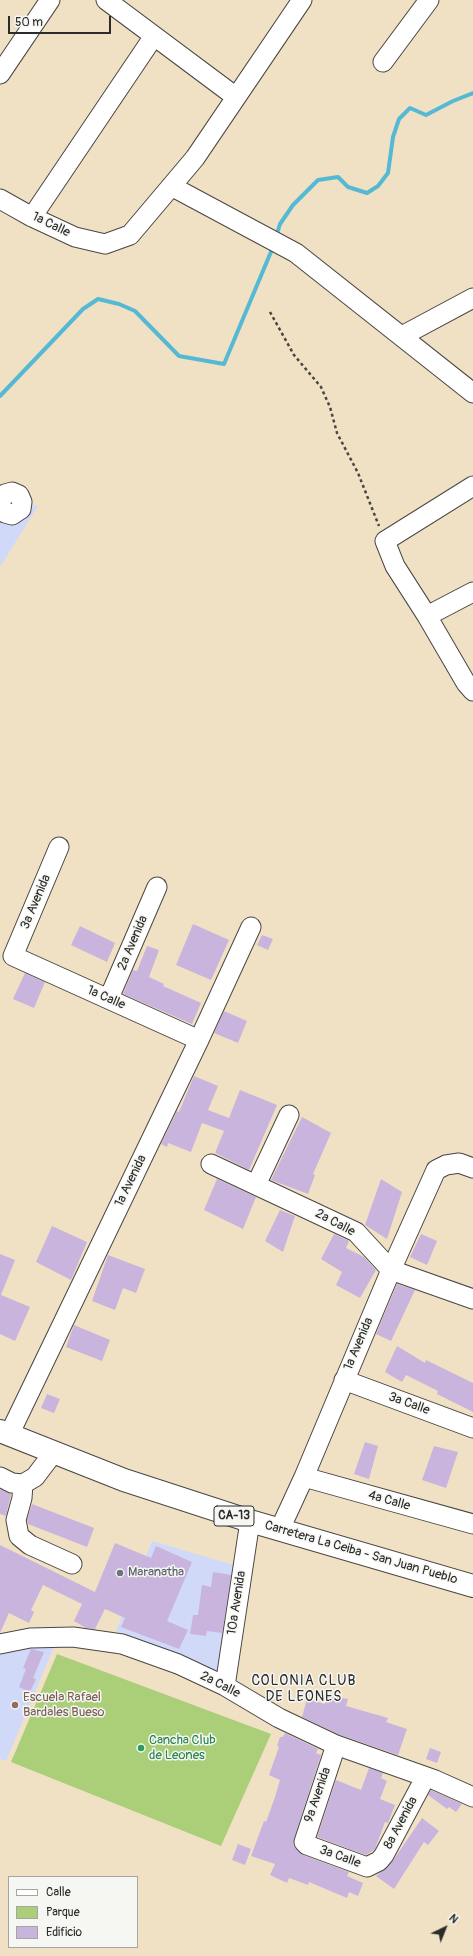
<!DOCTYPE html>
<html>
<head>
<meta charset="utf-8">
<style>
  body { margin:0 }
  #map { position:relative; width:473px; height:1956px; overflow:hidden; background:#f0e1c5; font-family:Pangolin,sans-serif }
  canvas { display:block }
  .legend { position:absolute; left:8px; top:1876px; width:130px; height:72px; box-sizing:border-box; background:#f6f6f2; border:1px solid #a5a5a2; margin:0; padding:5px 7px; list-style:none; font-size:12px; color:#2b2b2b }
  .legend li { display:flex; align-items:center; gap:8px; height:20px }
  .legend b { width:20px; border:1px solid #a5a5a2 }
  .north { position:absolute; left:425px; top:1908px; width:40px; height:40px; -webkit-text-stroke:3px #f6f6f2; paint-order:stroke; rotate:43deg; font-size:11px; font-weight:700; line-height:16px; text-align:center; color:#2b2b2b }
  .north::after { content:''; display:block; margin:auto; width:14px; height:18px; background:#2b2b2b; clip-path:polygon(50% 0,100% 100%,50% 72%,0 100%) }
  .scale { position:absolute; left:8px; top:16px; width:103px; height:18px; box-sizing:border-box; border:2px solid #2b2b2b; border-top:0; padding-left:5px; font-size:12px; line-height:14px; white-space:nowrap; color:#2b2b2b; -webkit-text-stroke:3px #f6f6f2; paint-order:stroke }
</style>
</head>
<body>
<div id="map">
<canvas width="473" height="1956"></canvas>
<ul class="legend">
<li><b style="height:5px;background:#fff"></b>Calle</li>
<li><b style="height:11px;background:#abcf79"></b>Parque</li>
<li><b style="height:11px;background:#c8b4dd"></b>Edificio</li>
</ul>
<div class="north">N</div>
<div class="scale">50 m</div>
</div>
<script>
const context = document.querySelector('canvas').getContext('2d');
context.lineJoin = 'round';
function paint(path, color) { context.fillStyle = color; context.fill(path, 'evenodd'); }
const shape = rows => new Path2D(rows.map(r => 'M' + r).join(''));
function stroke(path, color, width, dash) { context.strokeStyle = color; context.lineWidth = width; context.lineCap = dash ? 'butt' : 'round'; context.setLineDash(dash || []); context.stroke(path); }
function label(font, color, halo, rows, align = 'center') {
  context.font = font + ' Pangolin,sans-serif'; context.lineWidth = 3; context.setLineDash([]); context.textBaseline = 'middle'; context.strokeStyle = halo; context.fillStyle = color; for (const [text, x, y, turn = 0] of rows) {
    context.save(); context.translate(x, y); context.rotate((+turn || 0) * Math.PI / 180); context.textAlign = isNaN(turn) ? turn : align; if (halo) context.strokeText(text, 0, 0); context.fillText(text, 0, 0); context.restore();
  }
}
paint(shape([
  [0,500,38,506,0,567],
  [152,1541,234,1565,218,1672,116,1631],
  [35,1643,54,1647,6,1761,0,1759,0,1651]
]), '#d1d9f9');
paint(shape([
  [57,1654,271,1734,221,1846,11,1762]
]), '#abcf79');
stroke(shape([
  [276,237,280,224,293,205,318,180,338,177,348,187,367,193,378,186,388,173,393,137,399,119,410,108,426,115,453,101,473,93],
  [0,396,83,309,98,299,119,304,135,311,179,356,224,364,273,247]
]), '#56b9d4', 4);
paint(shape([
  [193,924,229,940,211,980,176,965],
  [80,926,115,943,107,962,71,945],
  [262,935,273,939,268,950,257,945],
  [147,946,159,950,149,977,164,984,163,986,201,1003,192,1024,123,994,133,970,137,971],
  [25,973,45,982,34,1008,13,999],
  [224,1011,247,1021,238,1043,214,1033],
  [194,1076,218,1086,208,1110,229,1118,240,1090,277,1105,249,1170,215,1153,224,1131,202,1123,191,1152,168,1143,167,1147,161,1144,177,1111,179,1112],
  [302,1117,331,1133,313,1174,315,1175,308,1194,271,1180],
  [217,1179,256,1197,243,1229,204,1210],
  [381,1179,402,1192,387,1239,365,1225],
  [280,1210,295,1216,283,1252,265,1241],
  [52,1226,87,1242,71,1280,36,1262],
  [334,1234,349,1241,346,1248,364,1257,376,1270,360,1298,336,1285,342,1272,321,1259],
  [421,1234,437,1241,427,1265,410,1257],
  [0,1254,15,1260,1,1295,30,1307,15,1341,0,1334],
  [108,1255,145,1269,136,1293,123,1288,115,1310,92,1301],
  [397,1284,415,1290,391,1341,376,1334],
  [74,1325,110,1340,102,1361,66,1347],
  [397,1346,425,1363,426,1360,473,1383,473,1412,437,1394,438,1391,406,1375,402,1382,385,1372],
  [47,1394,60,1399,54,1413,41,1408],
  [365,1442,378,1446,369,1479,354,1474],
  [434,1446,458,1452,446,1488,422,1480],
  [0,1489,11,1494,6,1516,0,1514],
  [32,1504,94,1528,87,1547,28,1524,27,1520],
  [115,1543,151,1558,156,1546,192,1562,167,1621,188,1630,179,1649,121,1627,125,1618,105,1609,95,1629,86,1628,74,1621,82,1604,43,1585,31,1610,34,1612,29,1623,9,1613,0,1633,0,1545,95,1592],
  [213,1572,231,1575,222,1633,207,1631,206,1636,190,1634,193,1615,198,1615,202,1585,211,1587],
  [31,1649,44,1652,33,1678,36,1679,30,1692,19,1687,26,1669,23,1668],
  [328,1696,348,1699,346,1706,388,1718,386,1722,407,1729,398,1755,340,1735,302,1717,307,1699,325,1704],
  [285,1733,318,1749,316,1753,321,1755,294,1839,293,1845,303,1855,349,1872,347,1876,363,1883,358,1896,349,1892,347,1898,309,1882,308,1885,289,1878,287,1883,270,1875,275,1864,251,1856,264,1821,266,1822,275,1797,280,1780,269,1775,279,1747,277,1746,280,1737,283,1737],
  [430,1748,441,1752,437,1763,426,1759],
  [369,1768,383,1773,381,1778,387,1781,380,1799,395,1805,388,1823,385,1822,375,1849,366,1855,317,1837,336,1780,361,1790],
  [431,1790,462,1804,456,1812,449,1807,447,1809,428,1795],
  [422,1818,439,1831,428,1845,424,1842,394,1889,376,1876,392,1862],
  [238,1844,251,1849,245,1865,232,1860]
]), '#c8b4dd');
const minor = shape([
  [106,0,236,97],
  [383,62,429,0],
  [0,74,50,0],
  [171,186,296,253,473,393],
  [0,199,32,217,75,237,105,244,130,235,195,158,302,0],
  [32,217,154,36],
  [402,336,473,298],
  [473,486,385,541,395,566,427,616,466,683,473,691],
  [0,503,5,494,12,492,19,495,22,502,21,509,12,515,5,513,0,504],
  [427,616,473,592],
  [59,847,13,956,199,1040],
  [109,998,157,887],
  [211,1164,356,1232,391,1270,473,1299],
  [256,1185,289,1115],
  [344,1380,473,1428],
  [9,1435,199,1040,251,927],
  [0,1477,12,1483,23,1484,35,1477,54,1452],
  [304,1477,473,1524],
  [23,1484,22,1498,16,1520,19,1536,30,1545,72,1564],
  [280,1529,304,1477,391,1270,436,1170,446,1165,459,1163,473,1168],
  [0,1644,30,1638,73,1637,122,1644,178,1664,225,1686,279,1718,336,1745,435,1780,473,1797],
  [225,1686,250,1521],
  [336,1745,304,1842,307,1845,367,1867,379,1861,384,1855,425,1778]
]);
const major = shape([
  [0,1431,124,1480,250,1521,473,1586]
]);
stroke(minor, '#494642', 21);
stroke(major, '#494642', 24);
stroke(shape([
  [270,312,294,355,321,387,330,407,337,433,358,473,379,526]
]), '#494642', 2.5, [3, 3]);
stroke(minor, '#fff', 19);
stroke(major, '#fff', 22);
for (const [x, y, r, color] of [
  [120,1573,4,"#6b7280"],
  [15,1705,4,"#8d6e63"],
  [141,1748,4,"#2e9e5b"]
]) { const dot = new Path2D(); dot.arc(x, y, r, 0, 2 * Math.PI); context.fillStyle = color; context.fill(dot); stroke(dot, '#f6f6f2', 1.5); }
for (const [x, y, w] of [
  [234,1516,40]
]) { const box = new Path2D(); box.roundRect(x - w / 2, y - 10, w, 20, 3); context.fillStyle = '#f6f6f2'; context.fill(box); stroke(box, '#2b2b2b', 1); }
label('bold 12px', '#2b2b2b', null, [
  ["CA-13",234,1516]
]);
label('13px', '#2b2b2b', '#f6f6f2', [
  ["1a Calle",51,225,26],
  ["3ª Avenida",36,902,-67],
  ["2ª Avenida",133,943,-67],
  ["1ª Calle",106,998,24],
  ["1ª Avenida",131,1181,-64],
  ["2a Calle",335,1223,28],
  ["1a Avenida",359,1344,-67],
  ["3a Calle",409,1404,20],
  ["4a Calle",389,1501,16],
  ["Carretera La Ceiba - San Juan Pueblo",361,1553,16],
  ["10a Avenida",237,1603,-81],
  ["2a Calle",220,1685,27],
  ["9a Avenida",318,1795,-71],
  ["8a Avenida",401,1823,-62],
  ["3a Calle",340,1857,20]
]);
label('13px', '#5b616d', '#f6f6f2', [
  ["Maranatha",128,1573]
], 'left');
label('13px', '#785e54', '#f6f6f2', [
  ["Escuela Rafael",23,1698],
  ["Bardales Bueso",23,1713]
], 'left');
label('13px', '#27864d', '#f6f6f2', [
  ["Cancha Club",149,1741],
  ["de Leones",149,1756]
], 'left');
context.letterSpacing = '1px';
label('14px', '#2b2b2b', '#f6f6f2', [
  ["COLONIA CLUB",304,1681],
  ["DE LEONES",304,1697]
]);
context.letterSpacing = '0px';
</script>
</body>
</html>
